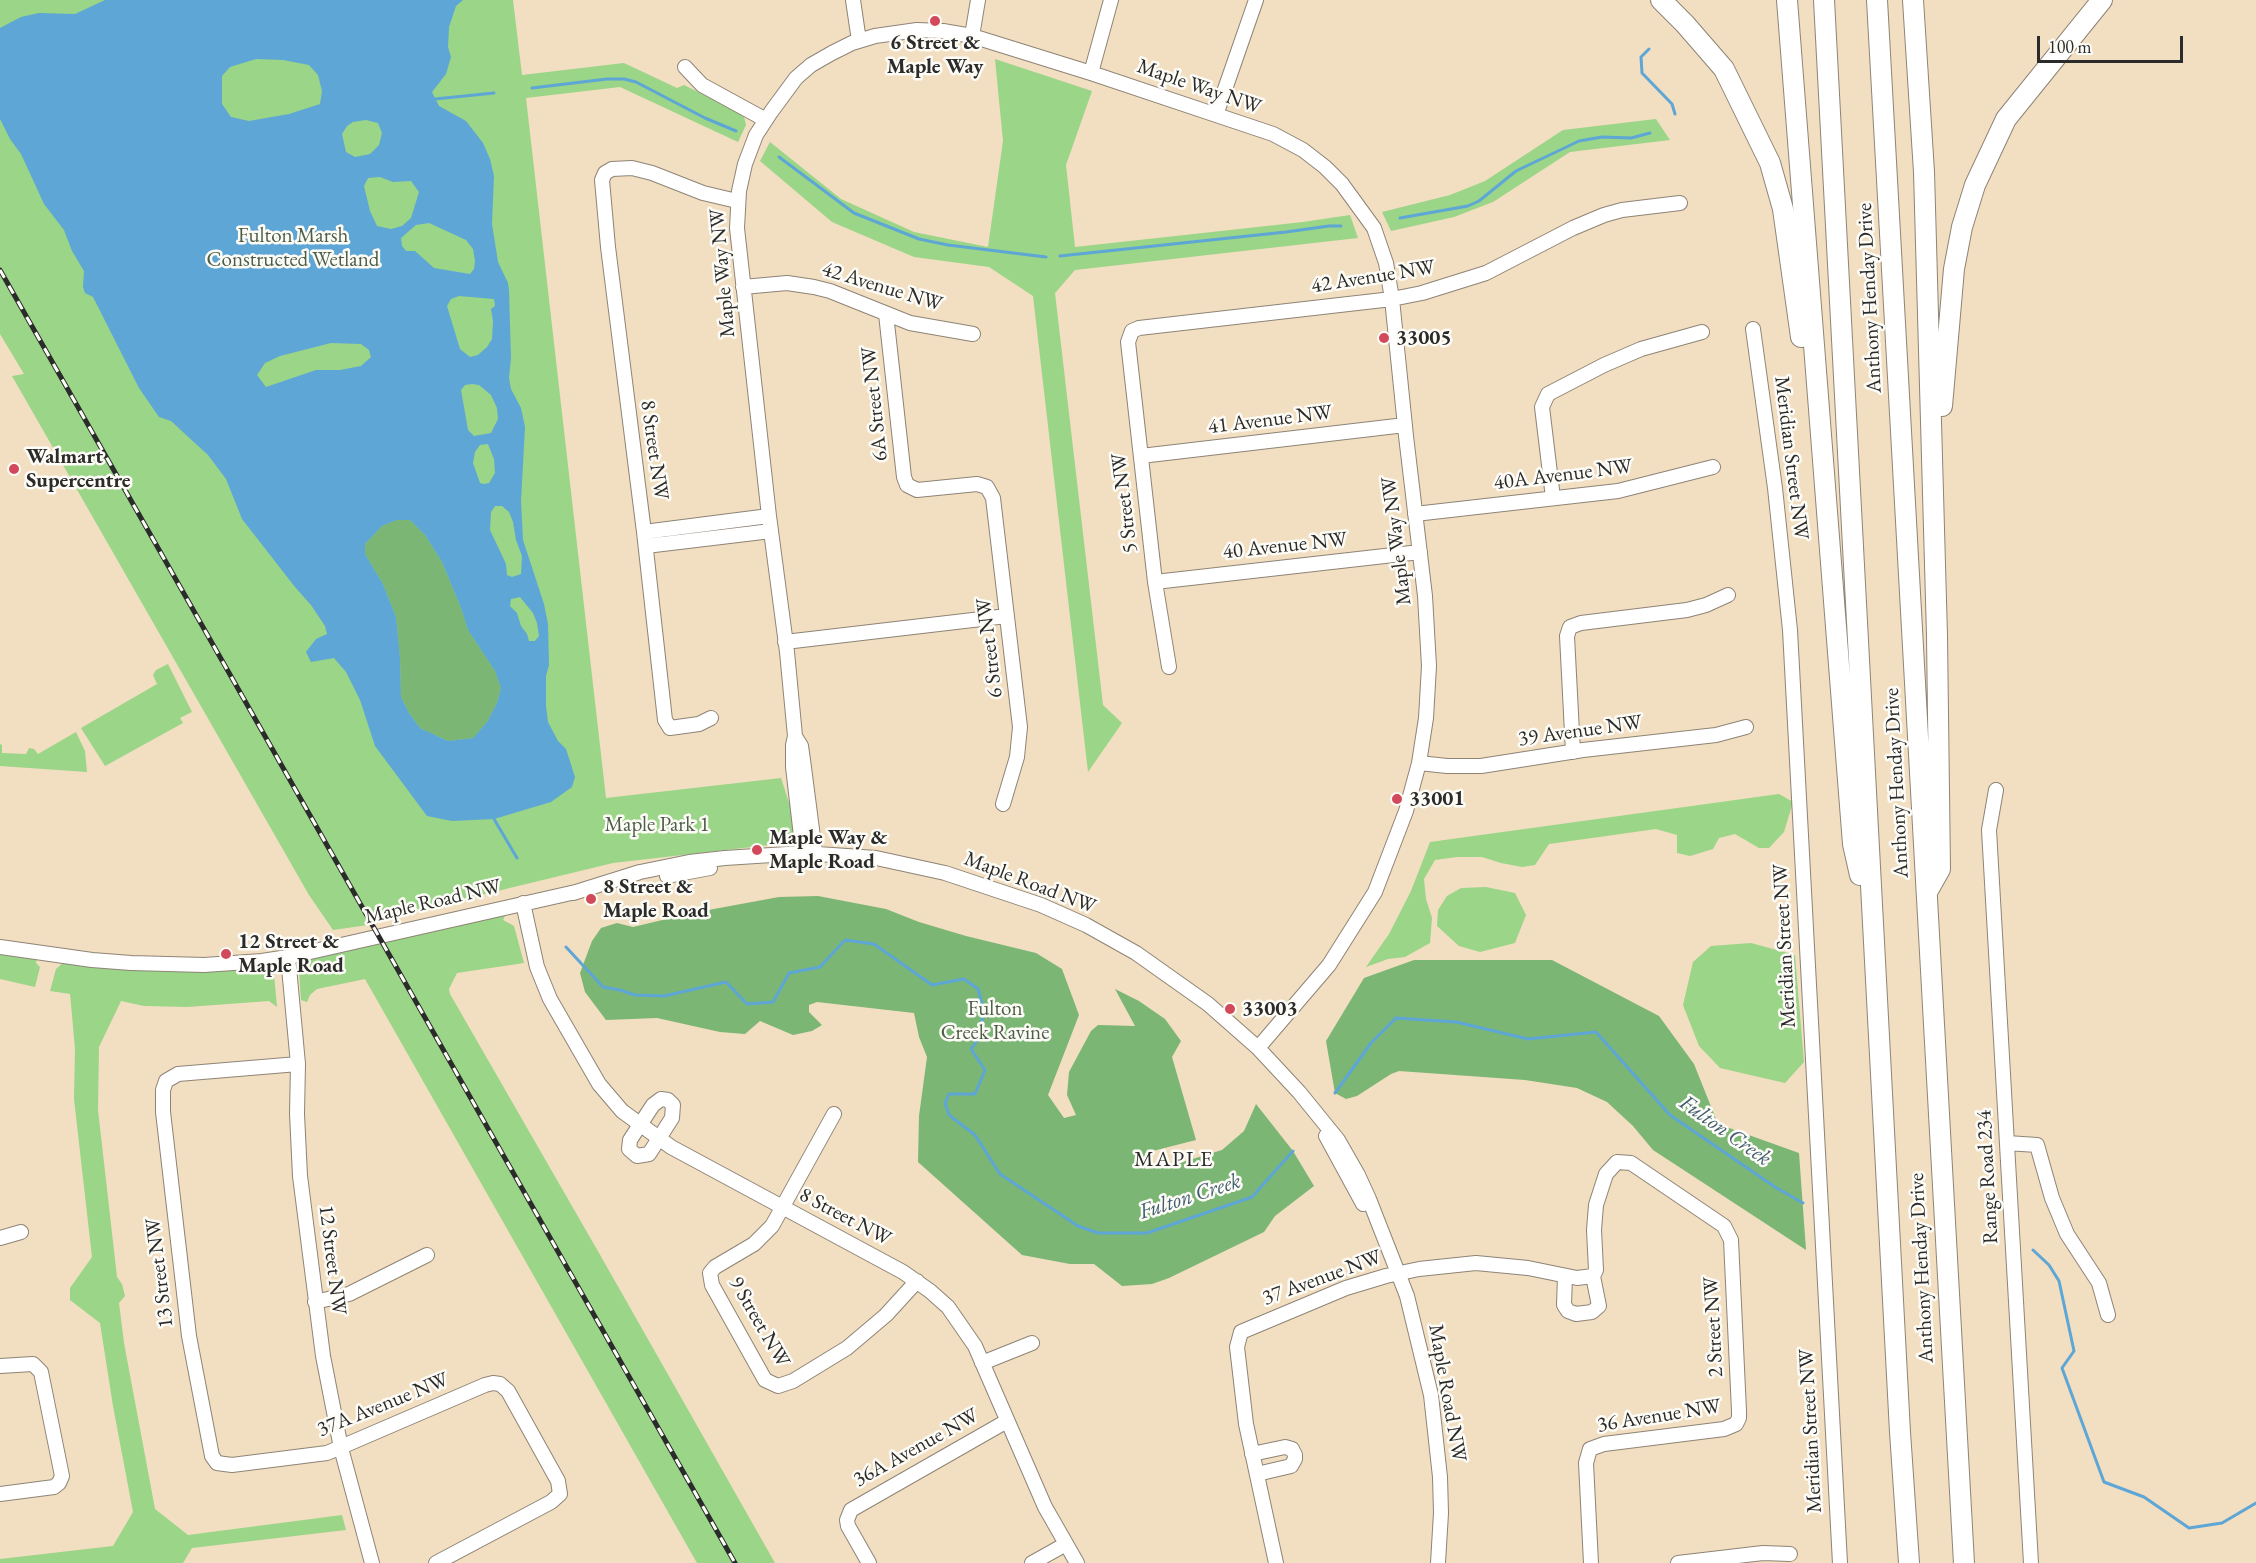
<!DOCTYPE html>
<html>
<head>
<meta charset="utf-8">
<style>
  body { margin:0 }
  #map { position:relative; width:2256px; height:1563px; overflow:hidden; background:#f2dec1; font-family:"EB Garamond",serif }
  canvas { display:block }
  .scale { position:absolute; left:2037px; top:36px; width:146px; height:27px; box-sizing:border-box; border:3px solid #2b2b2b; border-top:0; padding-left:8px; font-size:18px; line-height:21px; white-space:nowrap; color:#2b2b2b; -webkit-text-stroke:4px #fdfcf7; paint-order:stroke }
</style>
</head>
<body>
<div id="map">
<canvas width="2256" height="1563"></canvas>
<div class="scale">100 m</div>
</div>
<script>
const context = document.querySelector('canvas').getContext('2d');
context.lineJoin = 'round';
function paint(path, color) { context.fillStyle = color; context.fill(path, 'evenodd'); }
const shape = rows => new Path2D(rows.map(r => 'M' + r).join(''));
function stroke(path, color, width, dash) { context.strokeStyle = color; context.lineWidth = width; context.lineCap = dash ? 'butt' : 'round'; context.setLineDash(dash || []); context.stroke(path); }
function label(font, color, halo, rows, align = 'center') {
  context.font = font + ' "EB Garamond",serif'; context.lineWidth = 5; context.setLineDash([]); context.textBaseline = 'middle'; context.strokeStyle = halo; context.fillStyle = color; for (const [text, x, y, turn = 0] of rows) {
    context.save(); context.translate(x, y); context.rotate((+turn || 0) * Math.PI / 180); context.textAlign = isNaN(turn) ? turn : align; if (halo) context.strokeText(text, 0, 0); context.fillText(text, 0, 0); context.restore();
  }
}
paint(shape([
  [0,0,513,0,522,75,624,63,677,88,684,85,739,112,744,117,746,125,738,142,620,87,526,98,606,798,781,778,792,812,795,834,792,840,787,843,613,863,386,918,375,924,333,930,309,895,12,376,24,374,0,334],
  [995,59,1092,91,1066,165,1075,247,1303,222,1350,215,1358,238,1075,270,1055,293,1103,705,1122,723,1088,772,1033,296,989,267,914,257,832,222,760,161,770,142,841,199,914,232,988,247,1003,141],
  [1656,119,1670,140,1570,152,1493,202,1454,217,1391,231,1382,212,1450,195,1485,181,1563,130],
  [168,664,192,712,180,718,183,723,105,766,81,728,157,684,153,675,156,670],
  [76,732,85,751,87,772,0,766,0,744,2,745,2,753,26,754,29,748,34,749,38,754],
  [1779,794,1793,802,1784,832,1769,848,1759,848,1735,834,1719,838,1713,849,1690,856,1677,853,1677,835,1656,829,1549,844,1535,865,1522,867,1501,863,1482,857,1457,857,1435,860,1424,879,1426,899,1432,918,1430,943,1405,957,1388,959,1366,967,1389,934,1411,891,1430,842],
  [1486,887,1515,893,1526,915,1515,943,1480,952,1459,946,1437,926,1438,910,1447,896,1461,888],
  [501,915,505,916,503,920,514,926,524,963,457,973,449,989,450,994,599,1253,775,1563,697,1563,365,979,317,989,310,995,307,1002,301,1000,299,972,305,968,308,959],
  [1751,943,1795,955,1804,1062,1785,1083,1720,1068,1699,1046,1683,1005,1693,962,1711,946],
  [0,950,37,958,36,963,40,967,35,987,0,979],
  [63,963,116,969,176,972,227,970,264,966,271,969,274,975,277,1007,269,1001,187,1007,144,1006,121,1001,99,1047,98,1110,117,1277,122,1284,125,1296,119,1303,124,1343,155,1509,188,1535,342,1515,346,1530,192,1548,183,1563,0,1563,0,1559,113,1546,133,1512,113,1406,100,1323,70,1300,70,1288,92,1257,74,1099,75,1049,71,1004,70,994,50,991,56,969]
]), '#9ad588');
paint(shape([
  [397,520,410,520,425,535,442,562,461,608,468,630,495,671,501,688,497,703,487,722,473,738,448,741,420,728,409,713,401,697,400,657,396,617,383,584,365,554,365,544,382,526],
  [818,896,886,909,919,922,966,936,1036,953,1062,969,1079,1015,1048,1095,1064,1118,1076,1115,1067,1095,1069,1072,1091,1031,1098,1025,1135,1026,1115,989,1139,1001,1165,1019,1181,1041,1172,1057,1196,1140,1145,1153,1145,1169,1176,1164,1222,1150,1244,1131,1256,1104,1293,1151,1314,1186,1275,1216,1264,1232,1169,1278,1152,1284,1122,1286,1094,1264,1070,1264,1022,1255,918,1162,919,1116,927,1057,919,1037,914,1013,817,1002,809,1005,809,1012,822,1025,812,1031,793,1035,760,1021,745,1034,720,1032,657,1018,606,1020,585,992,580,973,592,941,601,928,617,923,633,927,692,913,779,897],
  [1414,960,1552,960,1659,1016,1694,1064,1718,1124,1799,1153,1806,1250,1653,1150,1633,1126,1607,1102,1577,1088,1525,1080,1399,1071,1391,1074,1357,1096,1346,1099,1335,1093,1326,1041,1364,978]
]), '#7bb674');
paint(shape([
  [105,0,463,0,456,6,449,27,448,47,451,57,446,74,432,92,439,106,466,121,483,143,490,159,494,176,492,224,498,262,508,283,509,290,511,358,509,378,511,389,521,408,525,427,521,501,523,540,544,604,548,624,549,665,546,676,546,706,548,722,558,741,566,749,575,777,572,787,551,802,494,819,452,821,427,816,375,746,360,700,346,672,334,658,311,662,306,652,316,639,327,634,325,626,311,605,295,587,242,519,226,479,208,455,171,421,159,417,139,388,93,297,85,293,83,287,84,271,72,251,64,230,44,204,21,154,10,139,0,119,0,28,21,17,39,13,75,14],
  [256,59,283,60,309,65,318,75,322,91,320,104,289,114,249,121,231,117,222,104,222,76,230,67],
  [366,120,378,123,382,133,379,145,370,154,355,157,346,152,342,134,347,126,353,122],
  [380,177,393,182,411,181,419,192,411,218,402,226,391,229,377,226,370,211,364,186,368,178],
  [429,223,466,240,473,249,475,261,474,269,470,274,434,268,415,251,406,251,402,246,401,238,416,225],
  [459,296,494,299,495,306,491,309,493,321,492,339,487,347,478,355,470,357,460,349,447,306,451,299],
  [331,343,361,344,369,350,371,357,361,366,340,370,316,370,266,387,257,375,265,363,280,356],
  [472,384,479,385,491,395,497,408,498,419,491,433,474,436,468,430,461,390,465,385],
  [488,444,494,459,495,473,489,483,484,484,480,483,473,463,475,452,480,445],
  [495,506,502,506,509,512,513,522,516,540,522,556,521,574,512,577,507,575,506,564,490,530,491,512],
  [397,520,410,520,425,535,442,562,461,608,468,630,495,671,501,688,497,703,487,722,473,738,448,741,420,728,409,713,401,697,400,657,396,617,383,584,365,554,365,544,382,526],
  [520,597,533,613,537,623,539,636,535,641,529,641,527,634,521,626,517,613,510,606,511,599]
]), '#5ea6d5');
stroke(shape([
  [1649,49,1641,57,1642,73,1672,104,1675,114],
  [532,88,607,79,624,79,636,82,705,118,736,131],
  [435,99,494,93],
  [779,157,854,213,919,239,948,245,1046,257],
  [1400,218,1468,206,1479,201,1516,171,1579,141,1602,137,1631,138,1650,133],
  [1060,256,1286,232,1329,226,1341,226],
  [494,819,517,858],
  [566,947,603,987,620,990,635,995,664,996,726,982,747,1004,773,1002,789,973,820,967,845,940,874,944,932,985,964,979,978,989,983,1008,981,1035,971,1049,985,1070,975,1094,949,1094,945,1103,949,1115,975,1135,1000,1174,1078,1226,1098,1233,1147,1233,1252,1197,1293,1151],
  [1335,1093,1371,1043,1396,1018,1456,1022,1528,1039,1596,1032,1670,1115,1775,1187,1803,1203],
  [2033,1250,2049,1265,2059,1281,2074,1351,2062,1368,2104,1482,2144,1497,2189,1528,2222,1523,2256,1503]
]), '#5ea6d5', 3);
const minor = shape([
  [853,0,859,41],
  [972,36,978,0],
  [685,67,702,85,766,120],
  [1091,73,1111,0],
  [1216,115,1256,0],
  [743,287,787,283,814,287,830,291,910,323,973,334],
  [886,314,904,477,907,485,917,490,977,484,987,487,993,498,1020,727,1017,757,1003,804],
  [1753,329,1775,488,1790,630,1840,1563],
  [1141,456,1405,425],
  [1553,498,1542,407,1548,394,1604,365,1641,349,1702,332],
  [1415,514,1618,491,1713,467],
  [644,532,769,516],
  [646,546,771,531],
  [1155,582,1420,552],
  [785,642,1007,616],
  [1169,667,1155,582,1128,342,1132,331,1139,328,1392,299,1422,293,1486,273,1573,228,1604,215,1622,210,1680,203],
  [711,718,699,724,670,728,665,720,644,532,608,247,602,180,605,173,612,169,632,168,652,173,703,193,737,201],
  [796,738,801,746,803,760,816,860],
  [1573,752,1567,636,1570,627,1581,623,1687,610,1706,605,1728,595],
  [1419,763,1447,766,1481,766,1583,750,1716,735,1746,727],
  [1996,790,1989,830,2031,1563],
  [804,862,793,767,793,745,795,736,787,652,769,516,737,228,739,191,745,164,756,135,771,112,796,78,811,65,832,53,852,43,875,36,917,30,943,31,972,36,1091,73,1273,134,1303,150,1325,167,1342,184,1374,228,1386,263,1392,299,1406,436,1425,596,1429,666,1426,718,1419,763,1406,811,1375,892,1329,965,1258,1048],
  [667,876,710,868],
  [573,893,640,872,689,862,725,858,803,853,876,858,945,873,1041,905,1086,925,1136,953,1208,1004,1258,1048,1299,1092,1338,1140,1358,1175,1369,1199,1407,1296,1431,1395,1440,1477,1441,1513,1438,1563],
  [523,903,537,967,550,999,599,1084,622,1111,671,1147,903,1272,930,1291,948,1307,975,1346,1045,1507,1077,1563],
  [0,947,92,960,131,963,204,965,262,961,288,957,580,891],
  [288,957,298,1064,297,1114,300,1176,323,1356,341,1448,372,1563],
  [298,1064,178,1074,166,1081,163,1090,163,1112,189,1336,212,1456,217,1463,232,1465,327,1453,485,1385,493,1383,500,1384,508,1391,558,1481,560,1494,551,1502,436,1563],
  [661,1099,668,1100,673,1105,672,1118,649,1154,637,1156,629,1149,630,1140,653,1105,661,1099],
  [834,1114,772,1226,754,1244,715,1267,710,1273,712,1285,765,1380,778,1386,793,1381,847,1348,886,1315,917,1281],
  [1326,1136,1363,1204],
  [2007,1143,2037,1145,2052,1198,2067,1234,2099,1283,2108,1315],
  [0,1238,21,1232],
  [1565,1276,1564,1305,1568,1311,1576,1314,1592,1312,1599,1306,1593,1276],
  [315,1302,349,1294,427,1255],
  [982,1363,1032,1343],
  [0,1366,33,1364,41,1372,62,1476,59,1483,54,1487,0,1494],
  [1252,1454,1285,1447,1292,1449,1295,1455,1295,1459,1291,1466,1257,1474],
  [869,1563,848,1526,847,1520,851,1510,1007,1421],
  [1032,1563,1066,1544],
  [1276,1563,1246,1424,1237,1347,1241,1332,1346,1288,1386,1276,1419,1269,1476,1263,1528,1268,1577,1278,1593,1276],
  [1591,1563,1586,1463,1590,1449,1604,1444,1724,1429,1736,1424,1739,1418,1739,1411,1731,1240,1724,1226,1631,1163,1617,1162,1606,1174,1596,1205,1594,1230,1596,1270,1593,1276],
  [1678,1563,1763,1553,1790,1554]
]);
const highway = shape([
  [1661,0,1685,24,1724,69,1770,163,1783,209,1801,337],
  [1787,0,1853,844,1860,875],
  [1824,0,1900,1432,1909,1563],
  [1877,0,1964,1563],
  [1913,0,1924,172,1937,636,1940,869,1927,892],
  [1942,406,1954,269,1962,227,1975,185,2006,119,2102,0]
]);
stroke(minor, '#8e8476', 16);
stroke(highway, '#8e8476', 22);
stroke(minor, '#fff', 14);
stroke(highway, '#fff', 20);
const rail = shape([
  [0,270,735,1563]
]);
stroke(rail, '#2b2b2b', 5);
stroke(rail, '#fdfcf7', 3, [9]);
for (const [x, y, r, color] of [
  [935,21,6,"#d1495b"],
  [1384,338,6,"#d1495b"],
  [14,469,6,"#d1495b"],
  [1397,799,6,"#d1495b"],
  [757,850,6,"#d1495b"],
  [591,899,6,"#d1495b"],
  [226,954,6,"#d1495b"],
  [1230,1009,6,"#d1495b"]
]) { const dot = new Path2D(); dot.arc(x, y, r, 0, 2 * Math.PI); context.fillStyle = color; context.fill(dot); stroke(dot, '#fdfcf7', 2); }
label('bold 21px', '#2b2b2b', '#fdfcf7', [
  ["6 Street &",935,43,"center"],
  ["Maple Way",935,67,"center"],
  ["33005",1396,338],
  ["Walmart",26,457],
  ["Supercentre",26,481],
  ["33001",1409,799],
  ["Maple Way &",769,838],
  ["Maple Road",769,862],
  ["8 Street &",603,887],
  ["Maple Road",603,911],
  ["12 Street &",238,942],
  ["Maple Road",238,966],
  ["33003",1242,1009]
], 'left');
label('21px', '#2b2b2b', '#fdfcf7', [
  ["Maple Way NW",1199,87,19],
  ["Maple Way NW",723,273,-95],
  ["42 Avenue NW",1373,277,-9],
  ["42 Avenue NW",882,287,17],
  ["Anthony Henday Drive",1870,298,-93],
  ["6A Street NW",875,404,-96],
  ["41 Avenue NW",1270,420,-7],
  ["8 Street NW",654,450,82],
  ["Meridian Street NW",1791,458,83],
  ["40A Avenue NW",1563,475,-7],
  ["5 Street NW",1125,503,-97],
  ["Maple Way NW",1397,541,-97],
  ["40 Avenue NW",1285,546,-6],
  ["6 Street NW",990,648,-97],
  ["39 Avenue NW",1580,731,-8],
  ["Anthony Henday Drive",1897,783,-93],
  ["Maple Road NW",1030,883,21],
  ["Maple Road NW",433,902,-13],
  ["Meridian Street NW",1785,946,-93],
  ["Range Road 234",1988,1177,-93],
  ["8 Street NW",845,1217,28],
  ["12 Street NW",332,1260,83],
  ["Anthony Henday Drive",1922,1268,-93],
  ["13 Street NW",160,1273,-97],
  ["37 Avenue NW",1322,1278,-20],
  ["9 Street NW",759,1322,60],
  ["2 Street NW",1714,1327,-93],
  ["Maple Road NW",1447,1393,80],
  ["37A Avenue NW",383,1405,-22],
  ["36 Avenue NW",1659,1416,-9],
  ["Meridian Street NW",1811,1431,-93],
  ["36A Avenue NW",916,1448,-29]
]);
label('21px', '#4c5e47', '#fdfcf7', [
  ["Fulton Marsh",293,236],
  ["Constructed Wetland",293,260],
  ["Maple Park 1",657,825],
  ["Fulton",995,1009],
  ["Creek Ravine",995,1033]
]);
label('italic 22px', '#3f5c6f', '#fdfcf7', [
  ["Fulton Creek",1725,1131,35],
  ["Fulton Creek",1190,1197,-18]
]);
context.letterSpacing = '1.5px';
label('22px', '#2b2b2b', '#fdfcf7', [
  ["MAPLE",1174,1160]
]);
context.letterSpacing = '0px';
</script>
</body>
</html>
